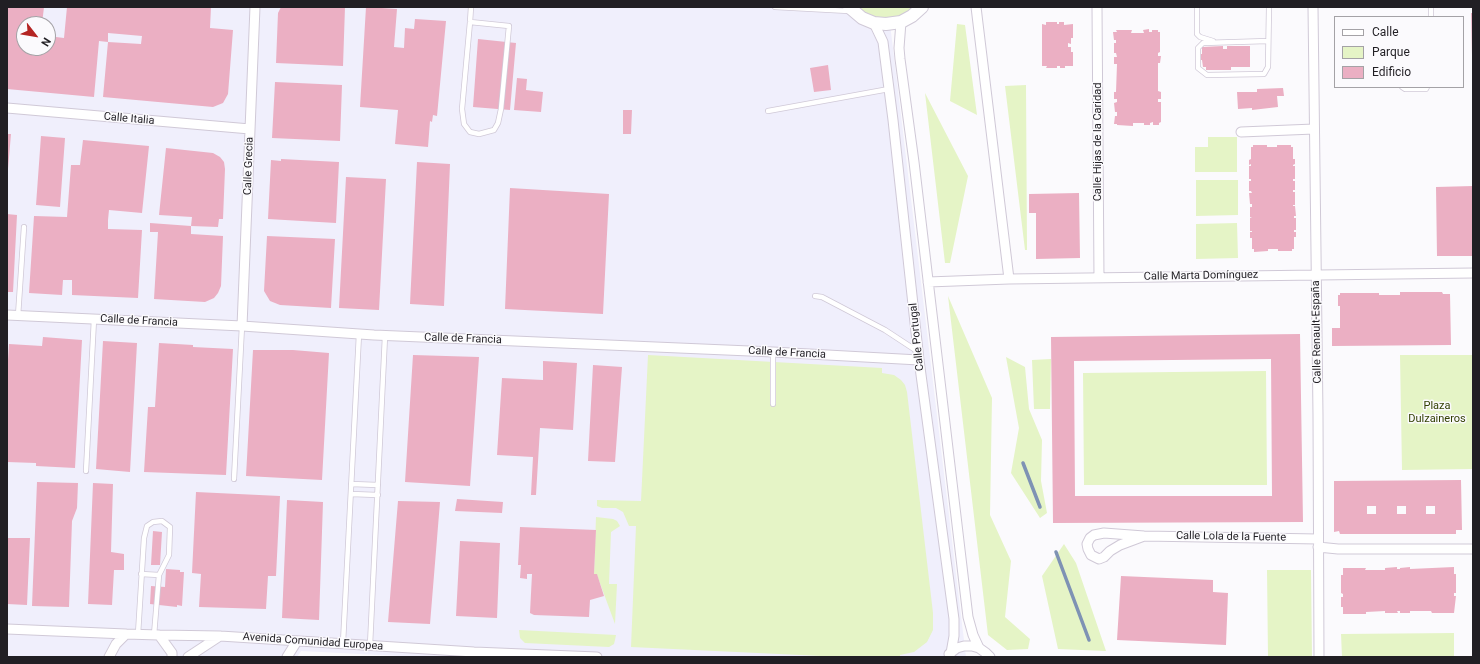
<!DOCTYPE html>
<html>
<head>
<meta charset="utf-8">
<style>
  body { margin:0 }
  #map { position:relative; width:1480px; height:664px; overflow:hidden; background:#fbfafd; font-family:Roboto,sans-serif }
  canvas { display:block }
  .frame { position:absolute; inset:0; border:8px solid #211f24; pointer-events:none }
  .legend { position:absolute; left:1334px; top:16px; width:130px; height:72px; box-sizing:border-box; background:#fbfafd; border:1px solid #a4a2a6; margin:0; padding:5px 7px; list-style:none; font-size:12px; color:#211f24 }
  .legend li { display:flex; align-items:center; gap:8px; height:20px }
  .legend b { width:20px; border:1px solid #a4a2a6 }
  .north { position:absolute; left:16px; top:16px; width:40px; height:40px; box-sizing:border-box; background:#fbfafd; border:1px solid #a4a2a6; border-radius:50%; rotate:121deg; font-size:11px; font-weight:700; line-height:16px; text-align:center; color:#211f24 }
  .north::after { content:''; display:block; margin:auto; width:14px; height:18px; background:#b42423; clip-path:polygon(50% 0,100% 100%,50% 72%,0 100%) }
</style>
</head>
<body>
<div id="map">
<canvas width="1480" height="664"></canvas>
<div class="frame"></div>
<ul class="legend">
<li><b style="height:5px;background:#fff"></b>Calle</li>
<li><b style="height:11px;background:#e5f4c6"></b>Parque</li>
<li><b style="height:11px;background:#ebafc3"></b>Edificio</li>
</ul>
<div class="north">N</div>
</div>
<script>
const context = document.querySelector('canvas').getContext('2d');
context.lineJoin = 'round';
function paint(path, color) { context.fillStyle = color; context.fill(path, 'evenodd'); }
const shape = rows => new Path2D(rows.map(r => 'M' + r).join(''));
function stroke(path, color, width, dash) { context.strokeStyle = color; context.lineWidth = width; context.lineCap = dash ? 'butt' : 'round'; context.setLineDash(dash || []); context.stroke(path); }
function label(font, color, halo, rows, align = 'center') {
  context.font = font + ' Roboto,sans-serif'; context.lineWidth = 3; context.setLineDash([]); context.textBaseline = 'middle'; context.strokeStyle = halo; context.fillStyle = color; for (const [text, x, y, turn = 0] of rows) {
    context.save(); context.translate(x, y); context.rotate((+turn || 0) * Math.PI / 180); context.textAlign = isNaN(turn) ? turn : align; if (halo) context.strokeText(text, 0, 0); context.fillText(text, 0, 0); context.restore();
  }
}
paint(shape([
  [7,7,888,7,966,657,418,657,301,651,297,657,7,657],
  [24,24,48,24,48,48,24,48]
]), '#f0effc');
paint(shape([
  [849,7,922,7,886,24],
  [957,24,965,25,977,115,950,101],
  [1026,85,1027,250,1025,250,1005,86],
  [925,93,968,176,950,263,945,263],
  [1208,137,1237,137,1237,172,1195,172,1195,147,1208,147],
  [1196,180,1238,180,1238,215,1196,216],
  [1237,223,1238,258,1196,259,1196,224],
  [948,296,992,398,990,515,1011,561,1005,617,1030,639,1028,649,1007,650,988,635],
  [648,355,882,368,882,373,894,375,901,380,905,385,907,392,933,613,933,630,927,642,914,652,900,655,900,657,842,657,631,647,636,526,629,526,623,512,616,508,602,508,597,506,597,500,641,501],
  [1400,355,1473,355,1473,469,1402,470],
  [1006,357,1025,367,1029,409,1042,440,1041,481,1047,513,1040,518,1011,473,1019,428],
  [1051,359,1050,409,1034,409,1032,360],
  [1266,371,1267,485,1084,485,1083,373],
  [596,517,613,519,617,521,620,526,611,532,609,584,617,584,615,624,597,575,594,574],
  [1064,544,1076,563,1106,651,1058,649,1042,576],
  [1267,570,1311,570,1312,657,1268,657],
  [519,630,616,635,615,640,614,644,609,647,525,643,520,638],
  [1454,633,1454,657,1342,657,1341,634]
]), '#e5f4c6');
stroke(shape([
  [1023,463,1040,507],
  [1056,552,1089,640]
]), '#7e92b4', 3.5);
paint(shape([
  [7,7,44,7,42,24,24,24,24,48,48,48,48,36,64,38,67,7,211,7,210,28,233,30,228,94,223,103,213,107,103,97,108,42,141,44,142,36,108,33,108,42,99,41,94,97,7,89],
  [281,7,345,7,343,66,276,63,278,13],
  [366,7,397,9,394,47,404,48,405,28,414,29,415,19,446,21,437,116,433,115,432,122,430,121,428,147,395,144,398,110,360,107],
  [1471,13,1473,13,1473,56,1472,56],
  [1046,22,1057,22,1057,24,1059,24,1059,22,1064,22,1064,25,1073,24,1073,38,1071,38,1071,44,1068,43,1068,47,1071,47,1071,52,1073,52,1073,66,1065,66,1065,68,1060,68,1060,66,1057,66,1057,68,1046,68,1047,66,1042,66,1042,24,1046,25],
  [1149,29,1149,32,1152,32,1152,30,1158,30,1158,32,1160,32,1160,52,1158,53,1158,56,1161,56,1160,63,1158,63,1158,91,1161,92,1161,99,1158,99,1158,102,1161,102,1161,122,1159,123,1159,125,1153,125,1153,122,1150,123,1150,125,1144,125,1144,123,1133,123,1133,126,1117,125,1117,124,1114,124,1115,116,1117,116,1117,112,1115,112,1114,103,1117,102,1117,99,1114,99,1114,92,1116,92,1117,64,1114,64,1114,57,1117,57,1116,53,1114,53,1114,43,1116,43,1116,40,1114,40,1113,32,1117,32,1116,30,1132,30,1131,33,1144,33,1143,30],
  [478,39,516,43,510,110,473,107],
  [1223,46,1223,49,1227,49,1227,46,1250,46,1250,67,1231,67,1231,70,1206,70,1206,67,1203,67,1202,60,1200,60,1199,54,1202,54,1202,47],
  [828,65,831,90,814,92,810,68],
  [517,78,527,79,526,90,543,92,541,112,514,110],
  [275,82,342,85,340,141,272,138],
  [1283,88,1284,96,1277,96,1278,107,1252,110,1252,108,1238,109,1237,92,1257,92,1257,89],
  [623,110,632,110,631,134,623,134],
  [7,134,11,134,8,169,7,169],
  [41,136,65,138,60,207,36,205],
  [83,140,149,146,142,213,109,210,108,220,108,229,142,230,138,298,72,295,72,280,63,280,62,295,29,293,34,216,67,217,71,165,80,165],
  [1253,145,1267,145,1267,147,1277,147,1277,145,1291,145,1291,147,1293,147,1293,159,1295,159,1295,164,1293,165,1293,166,1295,166,1295,179,1293,179,1293,181,1295,181,1295,190,1293,190,1293,192,1295,192,1295,205,1293,205,1293,206,1295,206,1296,216,1294,216,1294,218,1296,218,1296,230,1294,230,1294,232,1296,232,1296,237,1294,237,1294,249,1292,249,1292,251,1278,251,1278,249,1268,249,1268,251,1254,252,1254,249,1252,249,1252,238,1250,238,1250,232,1252,232,1252,231,1250,231,1250,218,1252,218,1250,217,1250,207,1252,207,1252,204,1250,204,1249,193,1252,193,1251,191,1249,191,1249,181,1251,181,1251,179,1249,179,1249,166,1251,166,1251,164,1249,165,1249,160,1251,159,1251,147,1253,147],
  [166,148,213,153,220,157,224,162,225,169,223,219,219,219,218,227,191,226,192,217,159,215],
  [281,159,339,162,336,223,268,219,271,160,281,161],
  [417,162,450,164,444,306,410,304],
  [346,177,386,179,379,310,339,308],
  [1473,186,1473,256,1437,256,1436,187],
  [510,188,609,194,603,314,505,309],
  [1079,193,1080,258,1036,259,1036,213,1029,213,1029,194],
  [7,214,17,215,13,292,7,292],
  [150,223,191,226,191,234,223,236,221,286,218,293,214,298,205,302,154,299,158,232,150,232],
  [267,236,335,239,331,308,280,305,270,301,264,291],
  [1400,292,1442,292,1443,294,1450,294,1451,345,1332,346,1332,328,1340,328,1340,306,1338,306,1338,295,1340,295,1340,293,1379,293,1379,295,1400,295],
  [1300,334,1303,522,1053,523,1051,337],
  [1271,359,1272,496,1075,496,1074,361],
  [43,337,82,340,75,468,36,466,36,463,7,462,7,376,9,344,42,346],
  [103,341,137,343,130,472,96,469],
  [159,343,193,345,193,347,233,349,226,475,144,472,148,407,155,407],
  [253,350,293,350,329,353,322,480,246,476],
  [413,355,479,357,470,486,405,482],
  [543,361,577,363,573,430,540,428,536,495,531,495,533,457,497,455,502,378,543,380],
  [593,365,622,367,615,462,588,461],
  [1461,480,1462,530,1456,530,1456,534,1340,534,1339,531,1334,532,1334,481],
  [1367,506,1376,506,1376,514,1367,514],
  [1397,506,1406,506,1406,514,1397,514],
  [1426,506,1435,506,1435,514,1426,514],
  [37,482,78,483,77,508,72,521,69,607,32,606],
  [93,483,113,484,111,552,124,554,124,570,114,570,112,605,88,604],
  [196,492,280,496,276,576,268,576,266,609,199,607,201,574,192,573],
  [457,499,503,502,502,513,455,511],
  [287,500,323,502,319,620,282,618],
  [398,501,440,502,430,624,388,622],
  [520,527,596,530,594,574,597,574,604,596,590,600,589,617,534,615,530,613,532,574,527,574,527,579,520,578,521,565,518,565],
  [153,531,162,532,160,565,151,565],
  [7,538,30,538,27,605,7,604],
  [460,541,500,543,497,618,456,616],
  [1397,567,1397,569,1400,569,1400,568,1410,567,1410,569,1454,567,1454,574,1456,574,1456,593,1454,593,1454,596,1456,596,1454,613,1432,613,1431,611,1410,611,1410,613,1400,613,1400,611,1397,611,1398,613,1385,613,1385,611,1366,612,1366,614,1343,614,1343,607,1341,607,1341,597,1343,597,1343,594,1341,593,1341,575,1343,575,1343,568,1366,568,1365,570,1385,570,1385,568],
  [166,569,180,570,180,572,184,572,182,606,177,605,177,607,150,604,151,586,165,587],
  [1121,576,1213,580,1213,592,1228,593,1226,645,1117,640]
]), '#ebafc3');
const lane = shape([
  [775,7,849,11],
  [1197,7,1197,34,1200,37,1213,41],
  [1431,7,1431,17],
  [470,22,509,26,501,109,498,123,494,130,479,134,470,132,464,124,462,109,470,22,471,7],
  [1268,41,1203,43,1198,48,1198,68,1207,75,1264,74,1268,67,1269,7],
  [1402,87,1405,89,1426,89,1427,87],
  [768,111,889,89],
  [815,296,822,297,885,330,917,351],
  [18,316,24,227],
  [773,352,773,404],
  [86,471,94,319],
  [234,479,242,326],
  [351,484,378,485],
  [351,494,378,495],
  [141,574,159,575],
  [138,634,144,538,147,526,153,522,162,521,170,527,169,555,159,575,154,635],
  [343,643,359,334],
  [370,645,385,336]
]);
const street = shape([
  [976,7,1009,279],
  [1097,7,1099,278],
  [1313,7,1318,415,1319,657],
  [901,22,899,48,900,59,914,162,968,617,973,635,979,648],
  [874,23,883,42,884,50,893,120,919,360,954,619,954,636,951,653],
  [7,108,250,129],
  [1241,132,1314,129],
  [928,282,1009,279,1473,273],
  [7,315,242,326,374,335,773,352,919,360],
  [242,326,255,7],
  [1144,536,1120,545,1110,551,1104,557,1099,559,1091,555,1088,549,1087,544,1090,538,1094,535,1104,533,1144,536,1318,539],
  [1318,547,1338,549,1473,549],
  [7,629,126,634],
  [159,635,220,636,474,652,597,657],
  [949,654,957,648,964,646,972,646,979,648,986,653,990,657],
  [109,657,116,644,126,634,159,635,172,653,172,657],
  [188,657,220,636],
  [287,657,297,641]
]);
const secondary = shape([
  [849,7,862,18,874,23,886,24,901,22,912,16,922,7]
]);
stroke(lane, '#d0c9d7', 6);
stroke(street, '#d0c9d7', 11);
stroke(secondary, '#d0c9d7', 14);
stroke(lane, '#fff', 4.5);
stroke(street, '#fff', 9);
stroke(secondary, '#fff', 12);
label('11px', '#211f24', '#fbfafd', [
  ["Calle Italia",129,119,5],
  ["Calle Hijas de la Caridad",1098,142,-90],
  ["Calle Grecia",249,166,-88],
  ["Calle Marta Domínguez",1201,276,-1],
  ["Calle de Francia",139,321,3],
  ["Calle Renault-España",1317,332,-91],
  ["Calle Portugal",917,337,-96],
  ["Calle de Francia",463,339,2],
  ["Calle de Francia",787,353,3],
  ["Calle Lola de la Fuente",1231,537,1],
  ["Avenida Comunidad Europea",313,642,4]
]);
label('11px', '#334103', '#fbfafd', [
  ["Plaza",1437,406],
  ["Dulzaineros",1437,419]
]);
</script>
</body>
</html>
